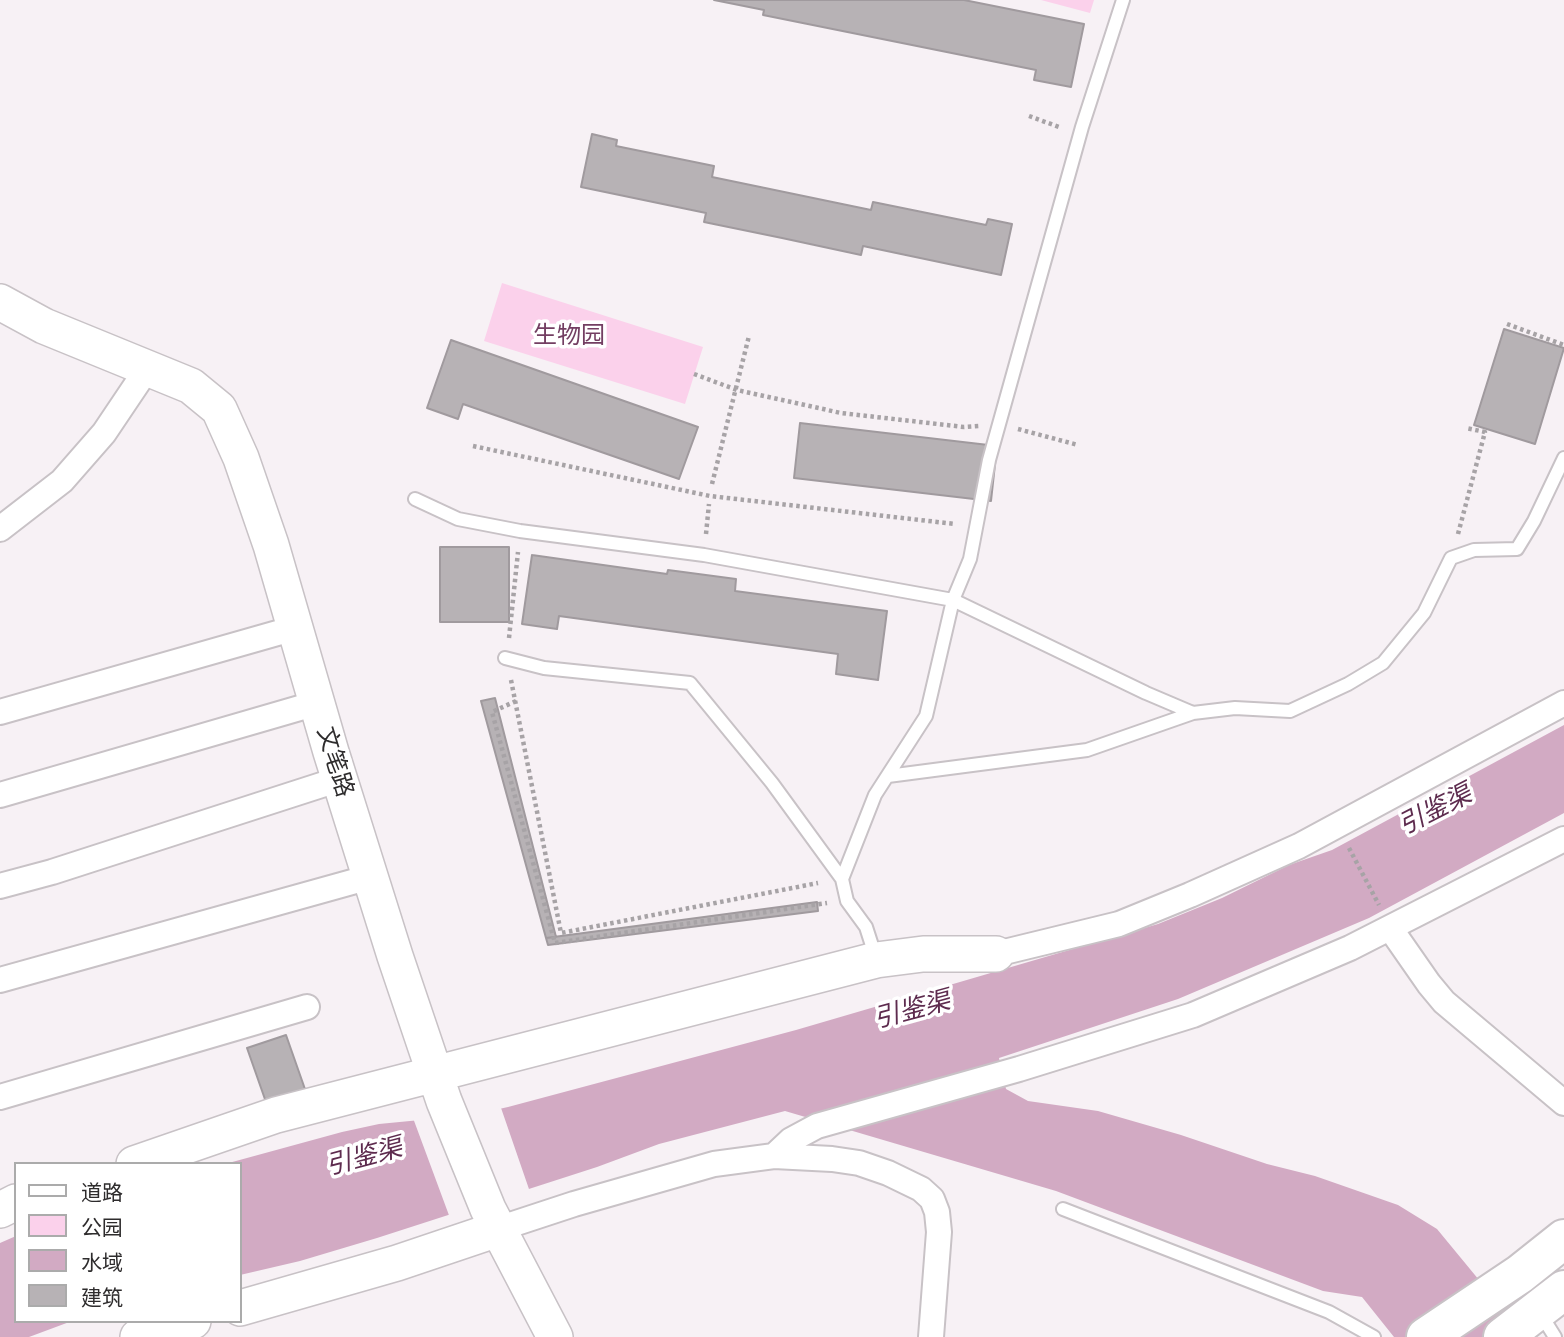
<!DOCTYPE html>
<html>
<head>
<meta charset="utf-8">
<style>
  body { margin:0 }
  #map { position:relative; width:1564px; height:1337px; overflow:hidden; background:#f7f1f5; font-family:Raleway,"Noto Sans SC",sans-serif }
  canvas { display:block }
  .legend { position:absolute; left:14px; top:1162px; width:228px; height:161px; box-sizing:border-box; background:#fff; border:2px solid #ababab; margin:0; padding:9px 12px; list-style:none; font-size:21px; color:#2e2c2d }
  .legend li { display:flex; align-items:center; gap:14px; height:35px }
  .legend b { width:35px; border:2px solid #ababab }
</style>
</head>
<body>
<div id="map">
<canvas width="1564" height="1337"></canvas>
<ul class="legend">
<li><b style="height:9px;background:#fff"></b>道路</li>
<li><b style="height:19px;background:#fbd1eb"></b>公园</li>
<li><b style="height:19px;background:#d2aac3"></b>水域</li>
<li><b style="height:19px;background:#b7b2b5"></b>建筑</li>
</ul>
</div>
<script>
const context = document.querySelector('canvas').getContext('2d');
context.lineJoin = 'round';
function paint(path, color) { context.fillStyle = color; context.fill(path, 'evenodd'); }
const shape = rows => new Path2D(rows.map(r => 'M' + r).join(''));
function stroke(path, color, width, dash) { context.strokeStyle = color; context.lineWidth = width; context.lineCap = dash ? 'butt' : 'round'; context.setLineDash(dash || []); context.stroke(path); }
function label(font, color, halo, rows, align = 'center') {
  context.font = font + ' Raleway,"Noto Sans SC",sans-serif'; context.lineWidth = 7; context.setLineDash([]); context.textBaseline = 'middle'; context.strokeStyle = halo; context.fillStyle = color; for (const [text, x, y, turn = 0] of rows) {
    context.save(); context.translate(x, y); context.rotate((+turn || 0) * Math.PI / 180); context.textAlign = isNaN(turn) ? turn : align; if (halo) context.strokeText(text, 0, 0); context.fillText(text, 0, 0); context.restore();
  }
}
paint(shape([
  [1041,0,1094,0,1090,13],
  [502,283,703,347,685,404,484,341]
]), '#fbd1eb');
paint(shape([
  [1564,725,1564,813,1369,918,1178,999,999,1058,1006,1089,1028,1101,1098,1111,1181,1135,1267,1164,1315,1176,1398,1205,1437,1229,1526,1337,1394,1337,1362,1297,1323,1291,1056,1191,785,1111,659,1144,597,1167,377,1238,300,1261,240,1275,240,1164,225,1164,342,1132,379,1124,472,1115,508,1107,796,1030,1158,924,1222,898,1289,865,1332,850],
  [16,1236,16,1321,72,1321,29,1337,0,1337,0,1243]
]), '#d2aac3');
paint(shape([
  [500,1105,530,1192,450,1218,413,1118,472,1112]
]), '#f7f1f5');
const building = shape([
  [714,0,964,0,1084,24,1071,87,1034,80,1036,70,763,15,764,10,714,0],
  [592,134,617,140,616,146,714,166,712,177,871,210,873,202,986,225,988,219,1012,224,1001,275,863,246,861,255,782,238,704,222,706,213,581,187,592,134],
  [1504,329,1564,348,1535,444,1474,425,1504,329],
  [451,340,698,427,679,479,463,404,458,419,427,408,451,340],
  [800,423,997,446,991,501,794,478,800,423],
  [440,547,509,547,509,622,440,622,440,547],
  [532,555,667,574,668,570,736,579,735,591,887,611,878,680,836,674,838,654,559,616,557,629,522,624,532,555],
  [495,698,556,937,546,938,481,701,495,698],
  [817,902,818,911,548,945,546,938,817,902],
  [286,1035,306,1092,267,1105,247,1048,286,1035]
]);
paint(building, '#b7b2b5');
stroke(building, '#a09a9e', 2);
const lane = shape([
  [415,499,458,519,520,531,704,555,953,600,1146,693,1193,713],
  [505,658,544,668,690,683,772,783,842,879],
  [888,776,1087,750,1193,713,1235,708,1290,711,1348,684,1383,663,1424,613,1451,558,1474,550,1517,549,1534,521,1564,458],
  [876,958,866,927,847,901,842,879,875,795,926,716,953,600,970,559,989,460,1082,127,1123,0],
  [1063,1209,1329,1312,1374,1337],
  [1540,1313,1555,1337]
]);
const street = shape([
  [0,529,62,481,104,433,147,369],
  [0,712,295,628],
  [0,795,317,703],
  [0,886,52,872,340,779],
  [1390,928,1429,984,1444,1002,1564,1103],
  [996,954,1119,924,1190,895,1299,846,1564,703],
  [0,980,370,877],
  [0,1097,307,1007],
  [774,1156,791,1140,817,1126,1019,1069,1193,1015,1350,948,1564,839],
  [498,1229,574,1204,714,1164,774,1156,832,1159,859,1163,888,1173,921,1189,932,1199,937,1212,939,1232,931,1337]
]);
const secondary = shape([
  [0,302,44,326,191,386,219,409,241,458,271,545,331,752,395,956,444,1101,488,1209,555,1337],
  [134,1164,276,1115,876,960,923,954,996,954],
  [0,1210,16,1202],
  [240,1308,397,1263,498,1229],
  [138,1337,193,1321]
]);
const primary = shape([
  [1426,1337,1520,1274,1564,1239],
  [1503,1337,1564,1290]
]);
stroke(lane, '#c8c2c6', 16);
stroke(street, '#c8c2c6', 28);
stroke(secondary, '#c8c2c6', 38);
stroke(primary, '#c8c2c6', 42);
stroke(shape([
  [1029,116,1059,127],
  [1507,324,1564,345],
  [694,374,737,390,841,413,964,427,979,426],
  [1018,429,1078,445],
  [473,446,710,496,955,524],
  [712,484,749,336],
  [706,534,709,504],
  [1458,534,1485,432,1466,428],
  [509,638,518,552],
  [511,680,561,933,818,883],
  [516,701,492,712,555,943,827,903],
  [1349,848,1379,905]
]), '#a7a3a6', 4.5, [3.5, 3.5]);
stroke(lane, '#fff', 12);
stroke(street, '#fff', 24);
stroke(secondary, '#fff', 35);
stroke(primary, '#fff', 38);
label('24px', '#733e62', '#fff', [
  ["生物园",569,336]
]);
label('24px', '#2e2c2d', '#fff', [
  ["文笔路",335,762,73]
]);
label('italic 26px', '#5e2c4f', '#fff', [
  ["引鉴渠",1435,810,-27],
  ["引鉴渠",912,1010,-15],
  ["引鉴渠",364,1157,-15]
]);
</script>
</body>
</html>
